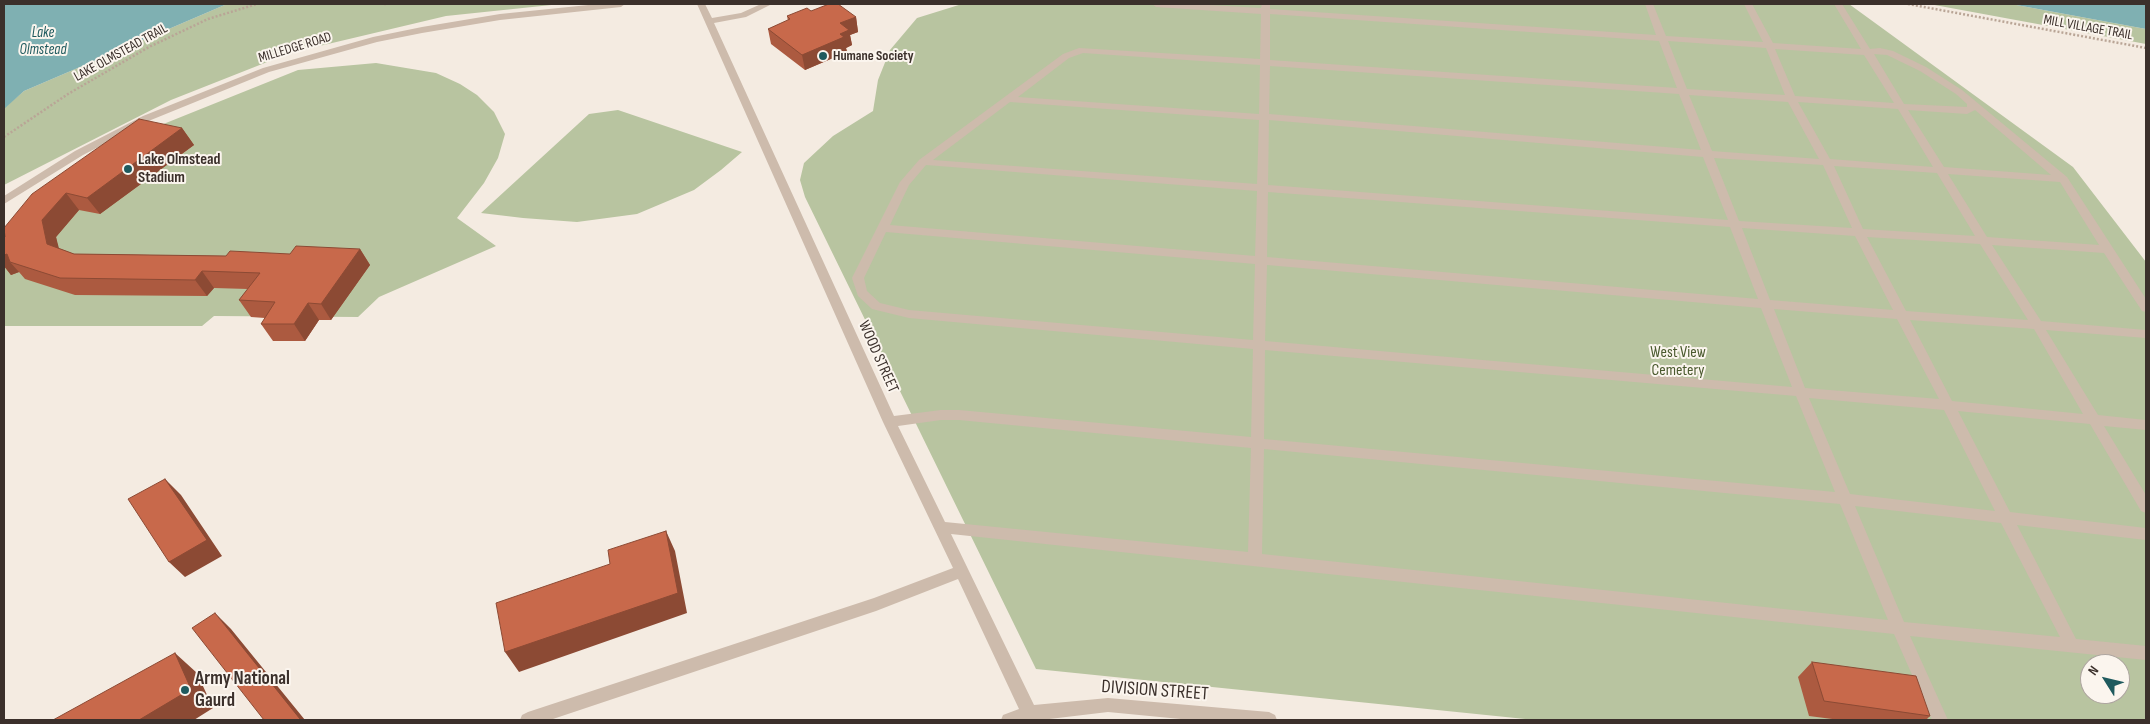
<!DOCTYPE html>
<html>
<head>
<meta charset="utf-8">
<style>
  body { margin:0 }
  #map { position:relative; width:2150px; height:724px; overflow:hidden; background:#f4ebe1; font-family:"Sofia Sans Condensed",sans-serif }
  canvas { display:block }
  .frame { position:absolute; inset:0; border:5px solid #3b302b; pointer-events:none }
  .north { position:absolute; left:2080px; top:654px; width:50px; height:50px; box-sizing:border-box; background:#fbf5ee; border:1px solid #aea6a0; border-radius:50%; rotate:306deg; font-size:14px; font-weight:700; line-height:20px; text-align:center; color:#3b302b }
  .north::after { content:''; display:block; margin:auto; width:18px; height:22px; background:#1f5a5e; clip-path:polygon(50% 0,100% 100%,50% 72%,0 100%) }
</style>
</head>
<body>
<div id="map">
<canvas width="2150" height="724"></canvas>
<div class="frame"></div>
<div class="north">N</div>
</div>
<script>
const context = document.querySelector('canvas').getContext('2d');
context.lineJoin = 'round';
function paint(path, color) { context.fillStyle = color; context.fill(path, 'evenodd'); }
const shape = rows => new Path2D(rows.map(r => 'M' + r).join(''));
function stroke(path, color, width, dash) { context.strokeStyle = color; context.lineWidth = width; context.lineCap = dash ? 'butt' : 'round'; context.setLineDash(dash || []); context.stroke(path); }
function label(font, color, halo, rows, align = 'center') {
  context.font = font + ' "Sofia Sans Condensed",sans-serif'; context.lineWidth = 4; context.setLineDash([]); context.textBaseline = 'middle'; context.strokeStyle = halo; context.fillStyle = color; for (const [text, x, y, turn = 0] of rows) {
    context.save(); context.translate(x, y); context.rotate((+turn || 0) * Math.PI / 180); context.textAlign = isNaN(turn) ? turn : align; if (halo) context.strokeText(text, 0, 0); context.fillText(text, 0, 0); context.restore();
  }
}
paint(shape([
  [227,4,561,4,446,16,290,53,171,100,4,185,4,108,24,91],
  [962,4,1849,4,2073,167,2146,262,2146,720,1535,720,1036,669,805,197,800,180,804,163,833,136,873,111,878,80,890,50,917,18],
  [2090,664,2120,664,2120,694,2090,694],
  [1929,4,2011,4,2146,29,2146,44],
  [376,63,436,73,460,84,477,95,494,112,505,134,498,158,484,183,457,218,496,246,379,297,358,317,214,316,202,326,4,326,4,245,146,131,298,70],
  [618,110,742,152,721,170,694,190,637,214,577,222,523,218,481,213,589,114]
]), '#b8c4a0');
paint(shape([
  [4,4,227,4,24,91,4,109],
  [2011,4,2146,4,2146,29]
]), '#7fb0b2');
stroke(shape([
  [384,4,388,4],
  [1908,4,2146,48],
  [4,137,68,94,149,47,208,19,257,4]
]), '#b9a596', 2.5, [2, 2]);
paint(shape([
  [598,4,625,4,621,7,500,20,422,33,377,42,269,72,151,120,83,155,4,204,4,196,75,151,143,116,263,68,373,37,422,27,500,14,598,4],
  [697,4,705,4,712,18,741,13,761,4,770,5,746,17,714,23,894,416,941,410,959,410,1251,437,1253,349,909,318,872,309,858,296,852,278,900,182,919,160,1063,54,1079,48,1260,59,1261,14,1156,7,1152,4,1192,4,1261,8,1262,4,1270,4,1270,9,1656,35,1645,4,1653,4,1666,36,1763,42,1744,4,1752,4,1773,43,1861,49,1834,4,1842,4,1870,49,1880,48,1893,51,1926,67,1962,90,2067,177,2146,299,2146,312,2142,311,2104,253,1992,245,2041,321,2146,330,2146,338,2046,330,2098,415,2146,420,2146,430,2104,426,2146,495,2146,513,2141,511,2090,424,1958,411,2010,512,2146,528,2146,540,2017,525,2076,639,2146,646,2146,660,1910,636,1948,720,1932,720,1894,634,951,534,1034,705,1108,698,1269,712,1275,715,1277,720,1191,720,1108,712,1041,720,1001,720,1003,715,1019,709,958,579,876,611,550,720,520,720,522,715,528,712,874,598,953,568,883,422,697,4],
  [1270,14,1659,41,1677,88,1270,60,1270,14],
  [1668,41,1766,48,1785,95,1687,89,1668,41],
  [1775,49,1864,55,1894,103,1795,96,1775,49],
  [1083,53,1260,65,1259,114,1018,97,1069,58,1083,53],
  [1874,54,1887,55,1920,71,1956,94,1967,104,1967,107,1904,104,1874,54],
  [1270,66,1679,94,1701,150,1269,114,1270,66],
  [1689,95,1788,102,1819,159,1712,151,1689,95],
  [1010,102,1259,120,1257,184,933,160,1010,102],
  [1798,102,1898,109,1933,167,1830,159,1798,102],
  [1908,110,1967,114,1975,110,2051,175,1944,167,1908,110],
  [1269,120,1703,157,1728,220,1268,185,1269,120],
  [1714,158,1823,165,1852,228,1739,221,1714,158],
  [926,165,1257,191,1255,256,890,225,909,185,926,165],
  [1834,166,1937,173,1975,236,1863,229,1834,166],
  [1948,174,2060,182,2099,245,1987,237,1948,174],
  [1268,192,1730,227,1758,299,1267,257,1268,192],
  [1742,228,1855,236,1893,310,1770,300,1742,228],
  [886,232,1255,264,1253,340,909,310,880,303,867,291,864,278,886,232],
  [1867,237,1980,244,2028,320,1906,311,1867,237],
  [1267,265,1761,308,1792,387,1265,341,1267,265],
  [1774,309,1897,319,1939,399,1805,388,1774,309],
  [1910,320,2034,329,2083,414,1952,401,1910,320],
  [1265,350,1796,396,1835,492,1264,439,1265,350],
  [1809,398,1944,410,1995,511,1850,494,1809,398],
  [941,420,959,420,1251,448,1248,552,945,522,898,426,941,420],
  [1264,449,1840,504,1888,620,1262,554,1264,449],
  [1855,506,2001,523,2060,637,1904,622,1855,506]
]), '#cdbbac');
paint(shape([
  [811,11,856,17,858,32,850,35,852,45,846,48,847,52,805,70,771,44,768,29,788,21,787,16],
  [182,128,194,145,100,214,79,210,56,237,58,248,74,254,226,256,290,254,360,249,370,265,331,320,319,320,305,341,273,341,261,324,265,318,251,317,239,300,248,289,214,288,207,296,75,295,25,279,19,272,11,275,4,266,4,237,5,237,4,228],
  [1812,662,1930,716,1926,720,1840,720,1809,716,1798,677]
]), '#ac5a40');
paint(shape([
  [856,17,858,32,850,35,852,45,846,48,847,52,805,70,802,55,840,23],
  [182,128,194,145,100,214,87,198],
  [66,193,79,210,56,237,62,260,47,244,42,220],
  [360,249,370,265,331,320,321,304],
  [7,254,10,262,19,272,11,275,4,266,4,255],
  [202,271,214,288,207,296,195,280],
  [308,303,319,320,305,341,294,324],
  [165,479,181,495,222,556,185,577,169,562],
  [666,531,675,551,687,613,519,672,505,652],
  [215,613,231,629,305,720,298,720],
  [175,653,197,673,213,708,194,720,139,720]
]), '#8c4a34');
const building = shape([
  [829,4,838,4,856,17,840,23,849,30,840,34,844,37,802,55,768,29,790,19,787,16,807,8,811,11,829,4],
  [139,119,182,128,87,198,66,193,42,220,47,244,74,254,226,256,230,251,290,254,296,246,360,249,321,304,308,303,294,324,261,324,275,302,239,300,260,273,202,271,195,280,60,278,10,262,7,254,4,255,4,237,5,237,4,228,32,194,139,119],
  [165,479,207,540,169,562,128,499,165,479],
  [666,531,678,593,505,652,496,603,610,564,608,550,666,531],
  [215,613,300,719,298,720,264,720,192,628,215,613],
  [175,653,191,689,139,720,53,720,175,653],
  [1812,662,1916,676,1930,716,1824,701,1812,662]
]);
paint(building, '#c8694b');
stroke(building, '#8c4a34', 1);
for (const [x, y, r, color] of [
  [823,56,5,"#1f5a5e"],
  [128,169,5,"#1f5a5e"],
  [185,690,5,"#1f5a5e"]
]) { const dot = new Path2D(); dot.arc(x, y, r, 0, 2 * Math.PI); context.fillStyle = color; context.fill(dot); stroke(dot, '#fbf5ee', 2); }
label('14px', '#3b302b', '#fbf5ee', [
  ["MILL VILLAGE TRAIL",2088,28,10],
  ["MILLEDGE ROAD",295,48,-17],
  ["LAKE OLMSTEAD TRAIL",121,53,-29]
]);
label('bold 14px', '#3b302b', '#fbf5ee', [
  ["Humane Society",833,56]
], 'left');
label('italic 15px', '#1f5a5e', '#fbf5ee', [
  ["Lake",43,33],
  ["Olmstead",43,50]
]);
label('bold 16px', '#3b302b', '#fbf5ee', [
  ["Lake Olmstead",138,160],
  ["Stadium",138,178]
], 'left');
label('16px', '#4a5a2e', '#fbf5ee', [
  ["West View",1678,353],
  ["Cemetery",1678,371]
]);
label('16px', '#3b302b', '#fbf5ee', [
  ["WOOD STREET",878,357,66]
]);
label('bold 19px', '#3b302b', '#fbf5ee', [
  ["Army National",195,679],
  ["Gaurd",195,701]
], 'left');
label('19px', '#3b302b', '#fbf5ee', [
  ["DIVISION STREET",1155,691,4]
]);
</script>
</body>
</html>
